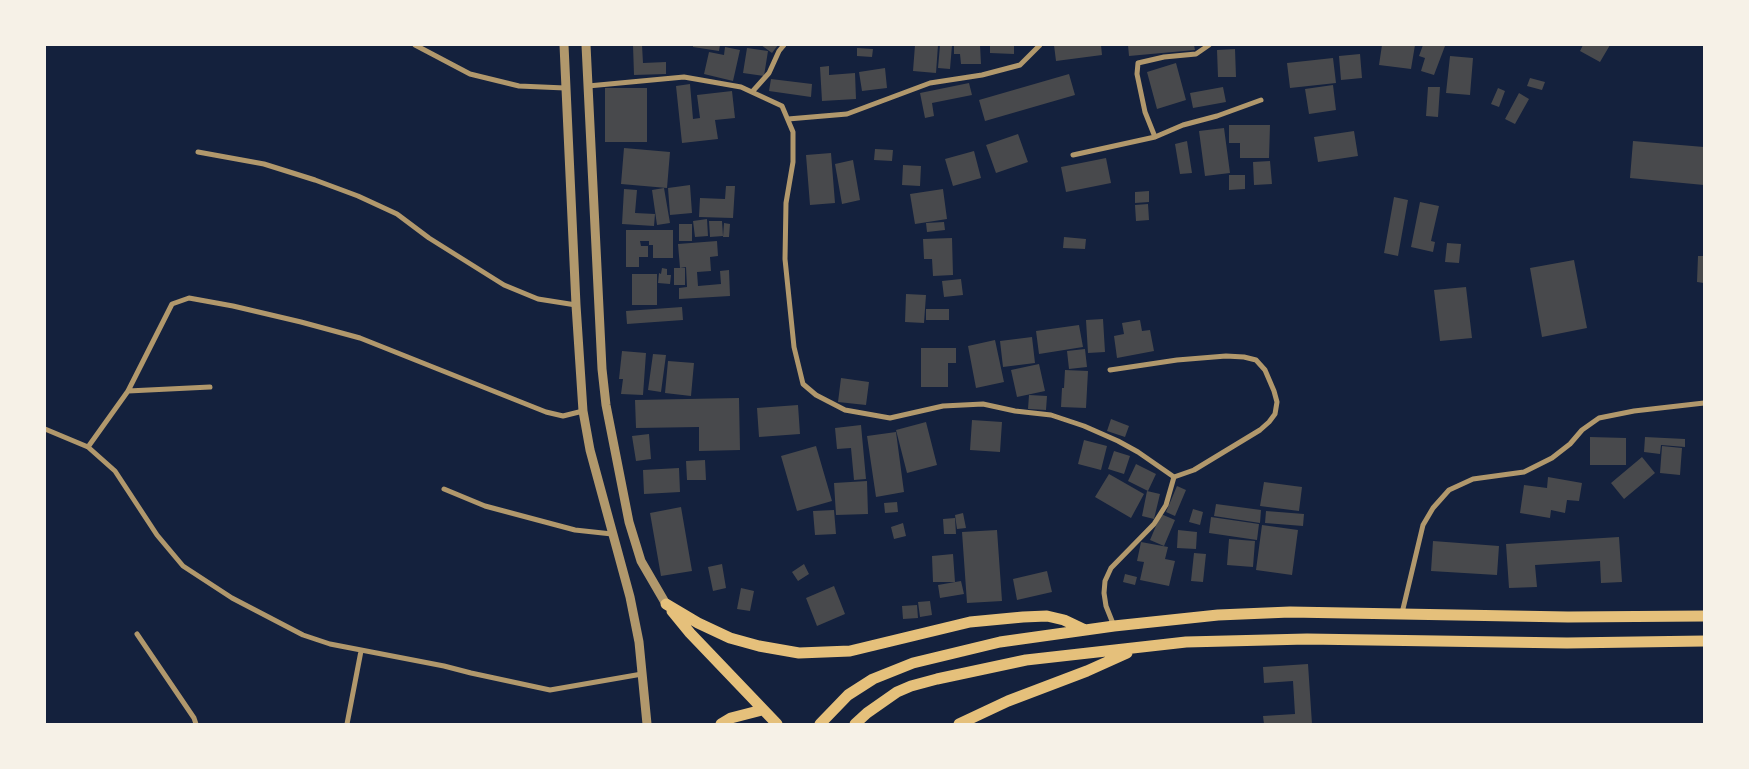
<!DOCTYPE html>
<html>
<head>
<meta charset="utf-8">
<style>
  body { margin:0 }
  #map { position:relative; width:1749px; height:769px; overflow:hidden; background:#14213d; font-family:Manrope,sans-serif }
  canvas { display:block }
  .frame { position:absolute; inset:0; border:46px solid #f6f1e7; pointer-events:none }
</style>
</head>
<body>
<div id="map">
<canvas width="1749" height="769"></canvas>
<div class="frame"></div>
</div>
<script>
const context = document.querySelector('canvas').getContext('2d');
context.lineJoin = 'round';
function paint(path, color) { context.fillStyle = color; context.fill(path, 'evenodd'); }
const shape = rows => new Path2D(rows.map(r => 'M' + r).join(''));
function stroke(path, color, width, dash) { context.strokeStyle = color; context.lineWidth = width; context.lineCap = dash ? 'butt' : 'round'; context.setLineDash(dash || []); context.stroke(path); }
paint(shape([
  [633,45,642,45,643,63,666,62,666,74,634,75],
  [693,45,720,45,719,51,693,47],
  [761,45,778,45,772,53],
  [915,45,938,45,936,73,913,71],
  [940,45,952,45,950,69,938,68],
  [954,45,980,45,981,64,961,64,960,54,954,54],
  [990,45,1014,45,1014,54,990,53],
  [1054,45,1101,45,1102,55,1056,61],
  [1128,45,1194,45,1195,50,1129,56],
  [1382,45,1415,45,1411,69,1379,65],
  [1423,45,1445,46,1434,75,1421,71,1425,58,1419,56],
  [1583,45,1610,45,1600,62,1580,51],
  [725,47,740,50,733,81,704,74,709,52,724,55],
  [747,48,768,51,764,76,743,73],
  [857,48,873,49,872,57,857,56],
  [1235,49,1236,77,1218,77,1217,50],
  [1360,54,1362,78,1341,80,1339,56],
  [1450,56,1473,58,1470,95,1446,93],
  [1333,58,1336,83,1290,88,1287,63],
  [1176,63,1186,100,1157,109,1147,72],
  [829,66,829,75,855,73,856,99,822,101,820,67],
  [885,68,887,88,862,91,859,72],
  [1069,74,1075,95,985,121,979,100],
  [1530,78,1545,82,1542,90,1527,86],
  [771,79,812,84,811,97,769,91],
  [969,83,972,95,932,103,934,116,925,118,920,93],
  [690,84,693,119,700,118,697,95,732,91,735,118,715,120,718,139,682,143,676,86],
  [1333,85,1336,110,1309,114,1305,89],
  [1223,87,1226,102,1193,108,1190,93],
  [1428,87,1440,87,1438,117,1426,116],
  [605,88,647,88,647,142,605,142],
  [1498,88,1505,91,1499,107,1491,104],
  [1519,93,1529,99,1515,124,1505,119],
  [1229,125,1270,125,1269,158,1240,158,1240,143,1229,143],
  [1224,128,1230,173,1205,176,1199,131],
  [1354,131,1358,156,1318,162,1314,137],
  [1018,134,1028,162,996,173,986,145],
  [1187,141,1192,173,1180,174,1175,144],
  [1633,141,1704,147,1704,185,1630,178],
  [624,148,670,152,667,188,621,184],
  [875,149,893,150,892,161,874,160],
  [974,151,981,178,953,186,945,159],
  [831,153,835,203,810,205,806,155],
  [1106,158,1111,183,1066,192,1061,167],
  [853,160,860,200,842,204,835,164],
  [1270,161,1272,184,1254,185,1253,162],
  [903,165,921,166,920,186,902,185],
  [1229,175,1245,175,1245,189,1229,190],
  [690,185,692,213,670,215,668,188],
  [726,186,735,186,733,218,699,217,700,198,725,199],
  [664,188,670,223,657,225,652,190],
  [624,189,637,190,635,213,655,214,654,226,622,224],
  [943,189,947,219,915,224,910,194],
  [1149,191,1149,202,1135,203,1135,192],
  [1394,197,1408,200,1398,256,1384,253],
  [1420,202,1439,206,1431,241,1435,242,1433,252,1411,247],
  [1148,204,1149,220,1136,221,1135,205],
  [707,219,708,236,695,237,693,221],
  [709,221,722,221,723,236,710,237],
  [944,222,945,230,927,232,926,223],
  [724,223,730,224,729,237,723,237],
  [679,224,692,224,692,241,679,241],
  [626,230,673,230,673,258,653,258,653,245,649,245,649,241,640,241,641,246,648,246,648,257,639,257,639,267,626,267],
  [1064,237,1086,239,1085,249,1063,248],
  [952,238,953,275,933,276,932,259,924,259,923,239],
  [717,241,718,256,710,257,711,271,697,272,698,286,721,284,720,271,729,270,730,296,679,299,679,288,687,287,686,267,680,268,678,244],
  [1447,243,1461,244,1459,263,1445,262],
  [1698,256,1704,256,1704,283,1697,282],
  [1574,260,1587,328,1542,337,1530,268],
  [662,268,667,269,667,275,671,275,670,284,658,283,659,273,661,274],
  [674,268,685,268,685,285,674,285],
  [632,274,657,274,657,305,632,305],
  [961,279,963,295,944,297,942,281],
  [1466,287,1472,338,1440,341,1434,290],
  [906,294,926,295,924,323,905,322],
  [682,307,683,320,627,324,626,311],
  [926,309,949,309,949,320,926,320],
  [1103,319,1105,352,1088,353,1086,320],
  [1140,320,1142,331,1150,330,1154,351,1117,358,1114,336,1124,334,1122,323],
  [1079,325,1083,347,1039,354,1036,331],
  [1032,337,1035,363,1003,367,1000,341],
  [995,340,1004,382,976,388,968,346],
  [921,348,956,348,956,363,948,363,948,387,921,387],
  [1085,349,1087,367,1069,369,1067,351],
  [622,351,646,353,643,395,621,394,623,379,619,379],
  [653,354,666,355,661,392,648,390],
  [668,361,694,363,691,396,665,393],
  [1039,364,1045,391,1017,397,1011,370],
  [1065,370,1088,371,1086,408,1061,407,1062,388,1064,388],
  [841,378,869,382,866,405,838,402],
  [1029,395,1047,396,1046,410,1028,409],
  [739,398,740,450,699,451,699,427,636,428,635,400],
  [798,405,800,434,759,437,757,408],
  [1111,419,1129,426,1125,437,1107,431],
  [972,420,1002,422,1000,452,970,450],
  [926,422,937,465,907,473,896,430],
  [861,425,866,479,854,480,851,448,837,449,835,428],
  [896,432,904,492,876,497,867,436],
  [649,434,651,459,636,461,632,436],
  [1590,437,1626,438,1626,465,1590,465],
  [1645,437,1685,439,1685,447,1661,445,1660,454,1644,452],
  [1084,440,1107,446,1101,470,1078,464],
  [816,446,832,501,797,511,781,456],
  [1662,446,1682,448,1680,475,1660,473],
  [1114,451,1130,456,1124,474,1108,469],
  [1642,457,1655,473,1624,499,1611,483],
  [705,460,706,480,687,480,686,461],
  [1136,464,1156,474,1148,491,1128,481],
  [679,468,680,492,644,494,643,470],
  [1109,474,1144,494,1131,518,1095,497],
  [1548,477,1582,483,1579,501,1567,500,1565,513,1551,510,1550,518,1520,513,1524,485,1547,488],
  [867,481,868,514,836,515,834,483],
  [1264,482,1302,487,1299,511,1260,506],
  [1177,486,1186,490,1175,516,1166,512],
  [1147,491,1160,494,1154,519,1142,516],
  [897,502,898,512,885,513,884,503],
  [1216,504,1261,510,1260,523,1214,516],
  [681,507,692,571,661,576,650,513],
  [1193,509,1203,512,1200,525,1189,522],
  [834,510,836,534,815,535,813,511],
  [1266,511,1304,514,1303,526,1265,523],
  [963,513,966,528,957,529,955,515],
  [1161,514,1175,520,1164,546,1150,540],
  [1211,517,1259,524,1257,540,1209,533],
  [955,518,956,534,944,534,943,519],
  [903,523,906,536,894,539,891,527],
  [1262,525,1298,530,1292,575,1256,570],
  [997,530,1002,601,967,603,962,532],
  [1178,530,1197,532,1196,549,1177,548],
  [1619,537,1622,582,1601,583,1600,561,1535,565,1537,587,1509,588,1506,544],
  [1229,539,1255,541,1253,567,1227,565],
  [1433,541,1499,546,1497,575,1431,571],
  [1141,542,1168,547,1165,559,1175,561,1169,586,1140,580,1144,562,1137,561],
  [1194,553,1206,554,1203,582,1191,581],
  [953,554,955,582,933,582,932,556],
  [722,564,726,588,713,591,708,567],
  [804,564,809,574,798,581,792,572],
  [1047,571,1052,592,1017,600,1013,579],
  [1125,574,1137,577,1135,585,1123,582],
  [961,581,964,594,940,598,938,585],
  [834,586,845,614,817,626,806,598],
  [741,588,754,591,750,611,737,609],
  [930,601,932,615,920,617,918,602],
  [917,605,918,618,903,619,902,606],
  [1308,664,1312,724,1264,724,1263,716,1295,714,1293,681,1264,683,1263,667]
]), '#48494c');
stroke(shape([
  [415,45,470,74,519,86,565,88],
  [1209,45,1196,54,1164,57,1138,63,1137,74,1145,112,1155,137,1183,125,1217,116,1261,100],
  [588,86,684,77,741,87,782,106,793,132,793,162,786,203,785,259,794,347,803,384,816,395,845,410,890,418,943,406,983,404,1015,411,1051,415,1084,426,1118,441,1138,452,1174,477],
  [752,92,769,73,779,51,784,45],
  [788,119,847,114,930,83,982,75,1020,65,1040,45],
  [198,152,264,164,315,180,358,196,397,214,429,238,504,285,538,299,576,305],
  [1073,155,1155,137],
  [1110,370,1177,360,1226,356,1244,357,1256,360,1265,370,1274,391,1277,402,1275,414,1269,422,1260,430,1194,470,1174,477,1166,505,1154,524,1111,568,1105,581,1104,593,1106,606,1114,626],
  [128,391,210,387],
  [45,429,88,447,115,471,157,535,183,566,232,598,303,635,330,644,444,666,471,673,550,690,642,674],
  [88,447,128,391,172,304,189,298,233,306,301,322,360,338,546,412,563,416,583,411],
  [444,489,485,506,575,530,612,534],
  [1402,613,1423,525,1433,508,1449,490,1473,479,1524,472,1552,458,1570,444,1582,430,1599,418,1634,411,1704,403],
  [137,634,194,718,196,724],
  [347,724,361,651]
]), '#b1986c', 5);
stroke(shape([
  [564,45,576,305,583,411,590,450,630,597,639,642,647,724],
  [586,45,602,369,606,405,629,522,641,561,666,604]
]), '#b1986c', 9);
stroke(shape([
  [666,604,698,623,730,638,759,646,799,653,850,651,970,622,1023,617,1047,616,1064,620,1085,630],
  [672,611,690,633,777,724],
  [721,724,731,718,762,710],
  [820,724,848,695,873,679,913,663,1000,642,1114,626,1218,615,1290,612,1568,617,1704,616],
  [855,724,867,713,897,692,911,686,937,679,1026,660,1186,642,1307,639,1567,643,1704,641],
  [959,724,1008,701,1087,671,1127,653]
]), '#e5c07b', 11);
</script>
</body>
</html>
